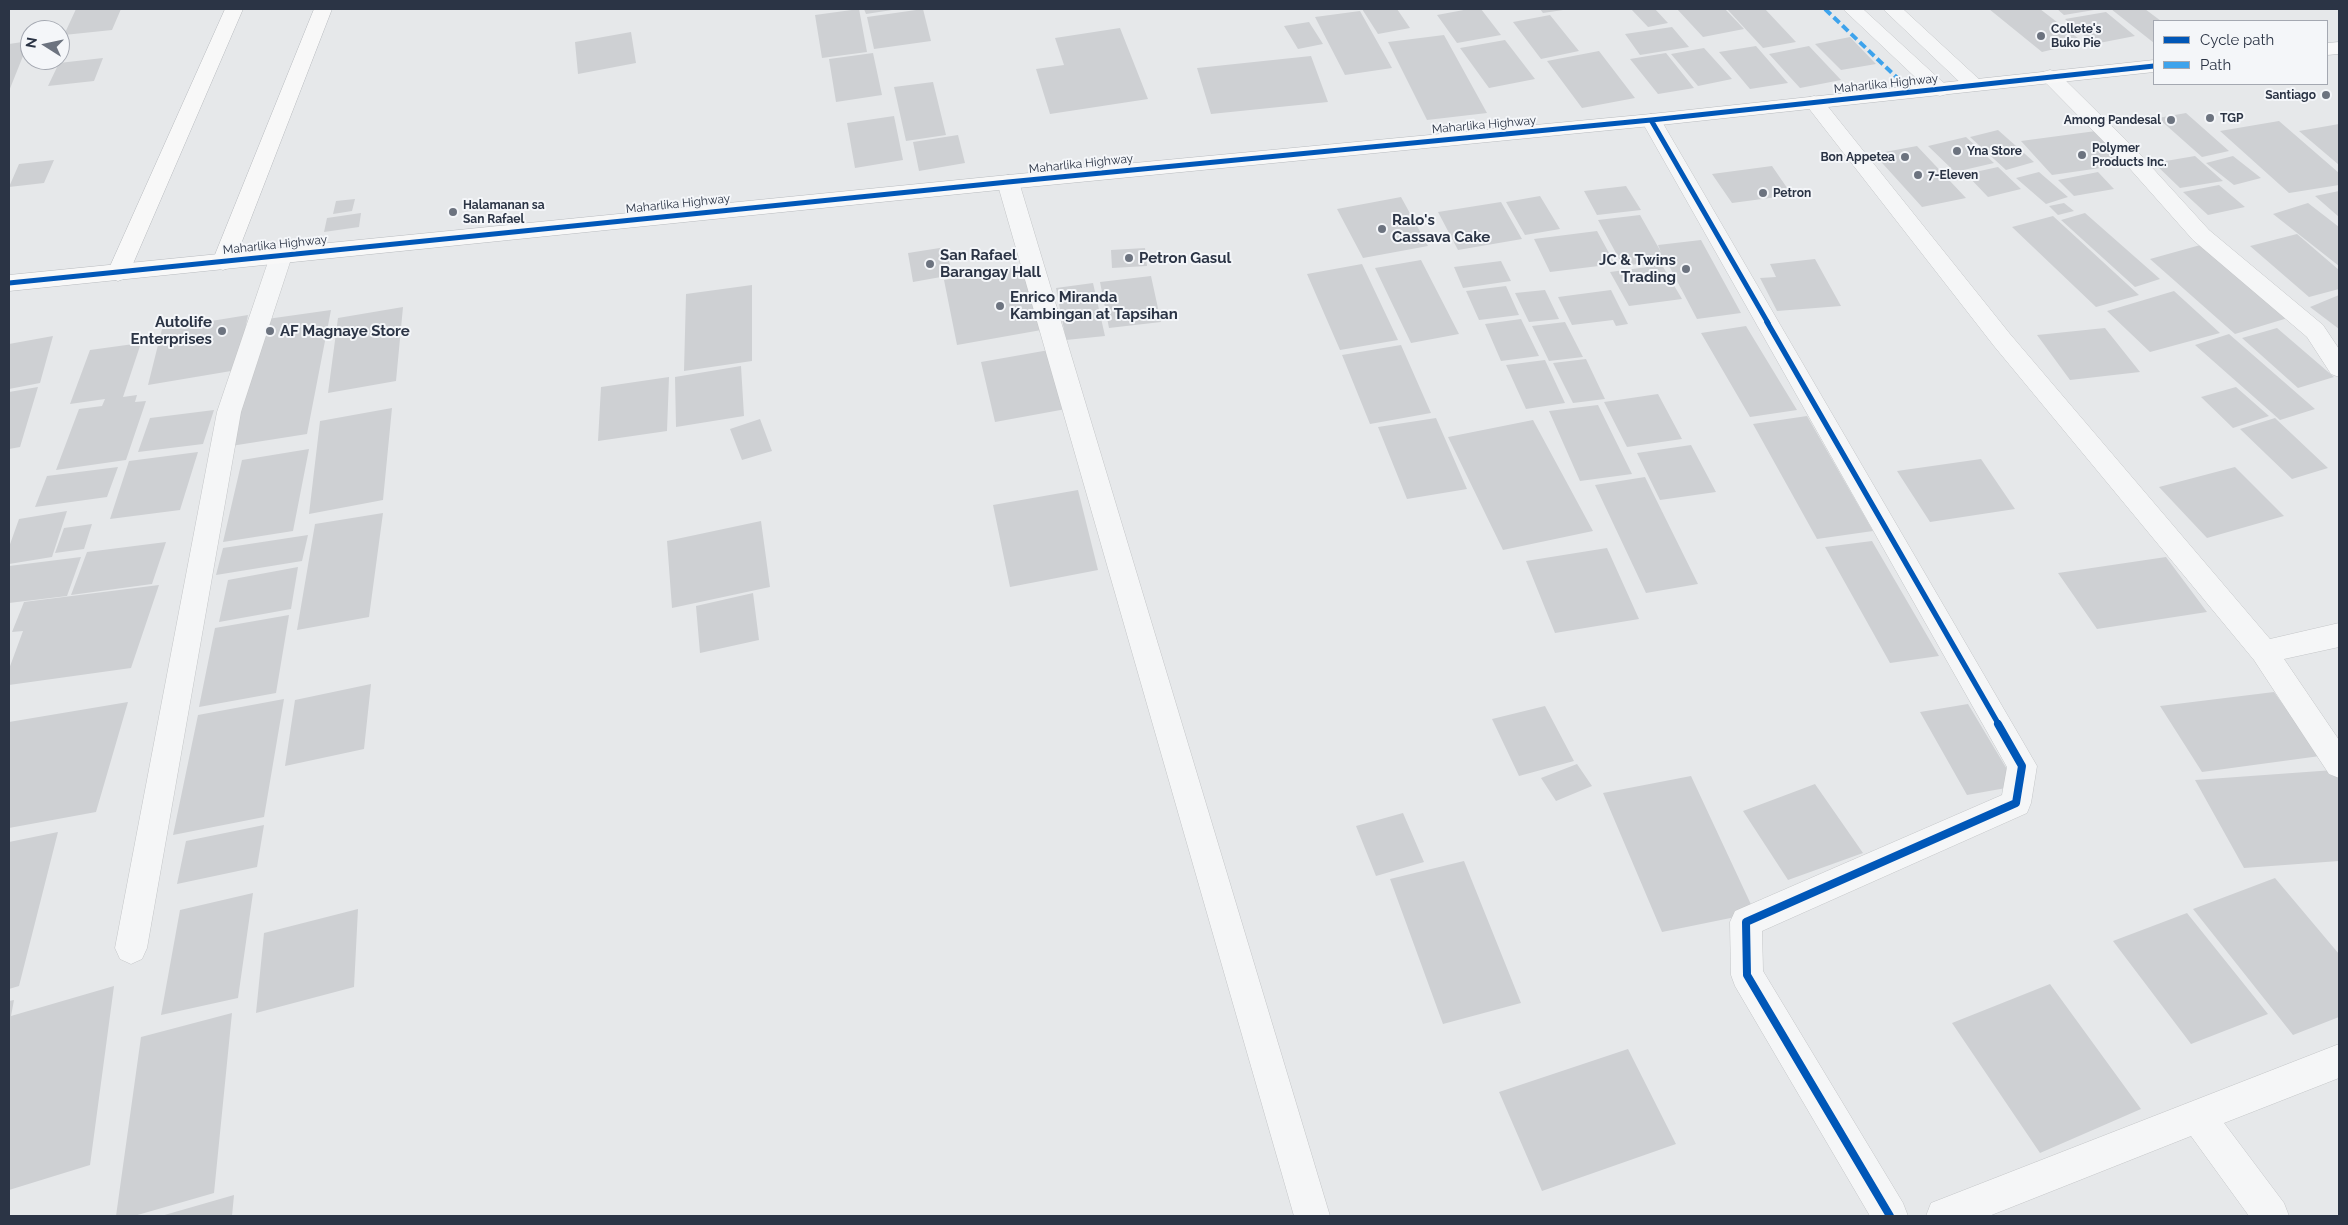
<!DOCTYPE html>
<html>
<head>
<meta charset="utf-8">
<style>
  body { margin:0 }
  #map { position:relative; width:2348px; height:1225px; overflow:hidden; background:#e6e8ea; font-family:Raleway,sans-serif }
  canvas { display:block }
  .frame { position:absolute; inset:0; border:10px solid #2b3445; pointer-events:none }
  .legend { position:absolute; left:2153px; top:20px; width:175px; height:65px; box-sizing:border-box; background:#f4f6f9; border:1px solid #a4a8b1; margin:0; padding:6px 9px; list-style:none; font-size:15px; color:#2b3445 }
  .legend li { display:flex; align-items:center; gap:10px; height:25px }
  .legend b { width:25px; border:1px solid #a4a8b1 }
  .north { position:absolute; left:20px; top:20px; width:50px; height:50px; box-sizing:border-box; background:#f4f6f9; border:1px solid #a4a8b1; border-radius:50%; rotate:280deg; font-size:14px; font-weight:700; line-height:20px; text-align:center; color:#2b3445 }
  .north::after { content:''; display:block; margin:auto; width:18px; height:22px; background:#6c737f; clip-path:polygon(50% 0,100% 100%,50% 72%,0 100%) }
</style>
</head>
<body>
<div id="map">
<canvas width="2348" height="1225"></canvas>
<div class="frame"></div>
<ul class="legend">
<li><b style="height:6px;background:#0057b8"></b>Cycle path</li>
<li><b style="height:6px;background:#3ea3ec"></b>Path</li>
</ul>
<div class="north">N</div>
</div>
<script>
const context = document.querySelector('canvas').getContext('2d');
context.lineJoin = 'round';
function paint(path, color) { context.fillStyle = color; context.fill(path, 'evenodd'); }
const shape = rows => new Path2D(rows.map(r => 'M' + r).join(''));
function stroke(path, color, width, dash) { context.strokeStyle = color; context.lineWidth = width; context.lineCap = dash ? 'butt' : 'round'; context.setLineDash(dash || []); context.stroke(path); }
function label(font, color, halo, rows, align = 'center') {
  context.font = font + ' Raleway,sans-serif'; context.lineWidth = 4; context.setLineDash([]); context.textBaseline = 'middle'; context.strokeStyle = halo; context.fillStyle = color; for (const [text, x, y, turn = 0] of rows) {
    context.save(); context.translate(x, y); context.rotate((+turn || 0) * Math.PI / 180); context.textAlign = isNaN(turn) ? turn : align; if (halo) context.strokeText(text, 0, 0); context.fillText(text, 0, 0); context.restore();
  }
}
paint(shape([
  [76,9,121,9,112,30,64,35],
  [859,9,867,52,822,58,815,15],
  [864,9,892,9,892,10,866,14],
  [923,9,931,41,874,49,867,17],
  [1362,9,1397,9,1410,28,1378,34],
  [1469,9,1481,9,1501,35,1457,43,1437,15],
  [1540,9,1563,9,1563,10,1543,13],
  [1631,9,1655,9,1668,23,1648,27],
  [1677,9,1725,9,1744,29,1703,37],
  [1727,9,1765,9,1796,42,1763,48],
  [1989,9,2040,9,2083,42,2042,52],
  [2057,9,2092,9,2094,10,2064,15],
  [2111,9,2145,9,2161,21,2154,21,2154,43],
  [1360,11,1392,68,1345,75,1315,17],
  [2106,12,2135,36,2094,44,2065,19],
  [1550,15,1579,51,1541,59,1513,22],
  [1309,22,1323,44,1298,49,1284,26],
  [1672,27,1689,47,1640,55,1625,34],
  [1120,28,1148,99,1050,114,1036,69,1064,65,1055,38],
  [631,32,636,63,578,74,575,42],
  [1444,35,1487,113,1427,120,1388,42],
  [1850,37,1876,64,1841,70,1815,44],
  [1505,40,1535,79,1489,88,1460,48],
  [29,41,9,91,9,44],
  [1756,46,1788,83,1750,89,1719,52],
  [1809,46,1841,80,1800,88,1769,54],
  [1704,48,1732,79,1698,86,1671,54],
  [1599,51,1635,98,1582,108,1547,61],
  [873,53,882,95,836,102,829,59],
  [1666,53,1694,88,1658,94,1630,59],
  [1311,56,1328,102,1211,114,1197,68],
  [103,58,94,81,48,86,59,63],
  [933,82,946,135,906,141,894,87],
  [2186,113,2229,151,2202,157,2158,118],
  [894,116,903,160,855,168,847,123],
  [2279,121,2339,173,2339,185,2289,193,2220,131],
  [2339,124,2339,165,2299,131],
  [1998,130,2034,162,2006,170,1970,137],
  [2096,131,2128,164,2052,175,2021,141],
  [958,135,965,163,919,171,913,142],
  [1966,137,1994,163,1955,172,1928,146],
  [1917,146,1966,198,1922,207,1874,154],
  [2195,156,2223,181,2180,188,2154,163],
  [2233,156,2261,178,2234,185,2206,163],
  [54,160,44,183,9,187,19,164],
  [1772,166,1792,195,1732,203,1712,174],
  [1998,167,2021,189,1988,197,1966,174],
  [2039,172,2068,197,2046,204,2016,178],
  [2098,172,2114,189,2074,196,2058,180],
  [2219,185,2245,207,2208,215,2183,192],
  [1626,186,1641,210,1597,215,1584,191],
  [2339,191,2339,217,2315,196],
  [1540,196,1560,229,1525,235,1506,202],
  [1401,197,1428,246,1363,258,1337,209],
  [355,199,352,211,333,214,336,201],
  [1501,202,1522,239,1458,250,1438,212],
  [2064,203,2074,211,2058,215,2049,206],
  [2308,203,2339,227,2339,266,2273,214],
  [361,213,359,227,324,232,327,218],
  [2085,213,2160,279,2135,287,2061,220],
  [1640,215,1661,252,1658,245,1701,240,1741,313,1697,319,1666,260,1623,266,1598,220],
  [2053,216,2139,295,2096,307,2012,227],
  [1597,231,1615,264,1550,272,1534,239],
  [2297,234,2339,270,2339,289,2309,297,2250,246],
  [2204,244,2291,317,2235,334,2150,259],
  [946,247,952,275,913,282,908,253],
  [1145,248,1147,266,1112,268,1111,250],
  [1815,259,1841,306,1777,311,1760,278,1776,277,1770,264],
  [1421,260,1459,334,1411,343,1375,268],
  [1501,261,1511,281,1463,288,1454,267],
  [1362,264,1398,340,1340,350,1307,274],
  [1030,265,1047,329,957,345,944,280],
  [1662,265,1682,299,1629,306,1610,272],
  [1151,276,1161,322,1109,328,1100,282],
  [1093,283,1105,336,1066,340,1056,288],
  [752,285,752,361,684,371,686,294],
  [1506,286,1519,315,1479,320,1466,291],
  [1545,290,1559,319,1529,322,1515,293],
  [1611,290,1628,324,1616,326,1613,320,1572,325,1558,297],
  [2174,291,2220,333,2150,352,2107,311],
  [2339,295,2339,329,2310,307],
  [403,307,396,381,328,393,338,318],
  [331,310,307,434,231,446,260,320],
  [248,315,237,370,148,385,162,329],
  [1521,319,1539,356,1501,361,1485,324],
  [1565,322,1583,357,1549,361,1532,326],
  [1746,326,1797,410,1750,417,1701,333],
  [2105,328,2140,372,2070,380,2037,335],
  [2277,328,2334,377,2298,388,2242,338],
  [2229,334,2315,409,2280,420,2195,345],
  [53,336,40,383,9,389,9,344],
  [141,343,123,397,137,395,135,402,146,401,126,460,56,470,79,409,102,406,105,399,70,404,90,350],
  [1401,345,1431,413,1370,424,1342,355],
  [1049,350,1066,409,995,422,981,362],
  [1586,359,1605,399,1573,403,1553,363],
  [1545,360,1565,403,1526,409,1506,365],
  [741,366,744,416,676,427,675,377],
  [669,377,667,431,598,441,601,387],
  [38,387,20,447,9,449,9,392],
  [2236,387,2269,416,2233,428,2201,397],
  [1658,394,1682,439,1627,447,1604,402],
  [1598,405,1632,474,1580,481,1549,411],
  [392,408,383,500,309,514,320,421],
  [214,410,203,444,138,452,150,418],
  [1807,416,1873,531,1817,539,1753,424],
  [1436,418,1467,489,1407,499,1378,427],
  [2275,418,2328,468,2292,479,2240,429],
  [760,419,772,451,742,460,730,429],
  [1533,420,1593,531,1503,550,1448,437],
  [1691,445,1716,492,1660,500,1637,453],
  [309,449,293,531,223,542,242,460],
  [198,452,180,510,110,519,129,461],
  [1981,459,2015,509,1930,522,1897,471],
  [118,467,107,497,35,507,47,476],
  [2235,467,2284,516,2207,538,2159,487],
  [1645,477,1698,584,1646,593,1595,485],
  [1078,490,1098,570,1010,587,993,505],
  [67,511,52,557,9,564,9,547,19,519],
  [383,513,369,617,297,630,315,524],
  [761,521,770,587,672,608,667,541],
  [92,524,84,549,55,553,64,528],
  [308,535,302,561,216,575,223,548],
  [1872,541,1939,656,1890,663,1825,547],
  [166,542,152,584,71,595,87,552],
  [1607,548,1639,619,1555,633,1526,561],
  [81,557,67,596,9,603,9,566],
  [2166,557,2207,612,2097,629,2058,573],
  [298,567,291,609,219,622,228,580],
  [159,585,131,668,9,685,9,669,23,631,12,632,24,602],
  [753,593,759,640,700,653,696,606],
  [289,615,276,693,199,707,215,628],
  [371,684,364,749,285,766,295,700],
  [2274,692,2320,756,2202,772,2160,706],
  [284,699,264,817,173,835,198,715],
  [128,702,96,812,9,828,9,722],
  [1968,704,2017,786,1967,795,1920,712],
  [1545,706,1574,761,1519,776,1492,719],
  [1577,764,1592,786,1556,801,1541,778],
  [2334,770,2339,779,2339,861,2244,868,2195,780],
  [1691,776,1755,913,1662,932,1603,793],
  [1815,784,1863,853,1788,880,1743,811],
  [1403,813,1424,862,1376,876,1356,826],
  [264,825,257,867,177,884,186,841],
  [58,832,19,986,9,989,9,842],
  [1464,861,1521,1003,1443,1024,1390,879],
  [2275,878,2339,954,2339,1017,2293,1035,2193,909],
  [253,893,238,998,161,1015,180,910],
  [358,909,354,987,256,1013,264,933],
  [2187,913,2268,1014,2191,1044,2113,941],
  [2050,984,2141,1109,2040,1153,1952,1023],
  [114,986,90,1165,9,1190,9,1001,14,1000,11,1016],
  [232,1013,214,1193,134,1216,116,1216,141,1037],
  [1628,1049,1676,1144,1542,1191,1499,1092],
  [234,1195,232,1216,161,1216]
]), '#ced0d3');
const minor = shape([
  [1843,9,1863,9,1947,86,1950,90,1947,94,1940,96,1933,94,1843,9],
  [1883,9,1903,9,1981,81,1984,85,1981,89,1974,91,1967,89,1883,9],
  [2050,70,2057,72,2137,151,2209,230,2323,325,2339,349,2339,377,2331,374,2307,337,2193,240,2123,161,2043,80,2040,76,2043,72,2050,70],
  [1814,96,1821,98,2010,334,2270,639,2339,623,2339,647,2284,659,2339,740,2339,778,2329,774,2254,660,1994,346,1807,106,1804,102,1807,98,1814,96],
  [1651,114,1658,116,1661,120,2037,766,2031,803,2027,813,1762,931,1763,971,1903,1203,1908,1216,1870,1216,1735,986,1731,975,1730,922,1735,911,2002,795,2007,767,1641,120,1644,116,1651,114],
  [1008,175,1016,177,1019,182,1330,1216,1294,1216,997,182,1000,177,1008,175],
  [281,248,289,251,292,256,241,412,147,948,142,959,131,964,120,959,115,948,217,412,270,256,273,251,281,248],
  [2339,1044,2339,1078,2224,1123,2284,1203,2289,1216,2249,1216,2191,1136,1989,1216,1926,1216,1931,1203,2339,1044]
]);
const trunk = shape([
  [2339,42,2339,54,2327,55,2327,43,2339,42],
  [2154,60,2154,72,1651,126,1008,189,9,291,9,275,1008,175,1651,114,2154,60]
]);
const motorway = shape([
  [225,9,243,9,129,273,126,278,118,281,110,278,107,273,225,9],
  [314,9,332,9,234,262,231,267,223,270,215,267,212,262,314,9]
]);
stroke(minor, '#c4c6c8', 1);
stroke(trunk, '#b8bbbf', 1);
stroke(motorway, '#b8bbbf', 1);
paint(minor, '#f5f6f7');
paint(trunk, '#f8f8f8');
paint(motorway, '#f8f8f8');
stroke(shape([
  [1825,9,1912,92]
]), '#3ea3ec', 4, [8, 4]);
stroke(shape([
  [1651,120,1768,323],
  [9,283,1008,182,1651,120,2154,66]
]), '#0057b8', 5);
stroke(shape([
  [1767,322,1999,725]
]), '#0057b8', 5.5);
stroke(shape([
  [1890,1216,1747,975,1746,922,2016,803,2022,766,1998,724]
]), '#0057b8', 8);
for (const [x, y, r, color] of [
  [2041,36,5,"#6c737f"],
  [2326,95,5,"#6c737f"],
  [2210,118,5,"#6c737f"],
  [2171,120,5,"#6c737f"],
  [1957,151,5,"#6c737f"],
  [2082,155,5,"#6c737f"],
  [1905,157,5,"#6c737f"],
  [1918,175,5,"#6c737f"],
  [1763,193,5,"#6c737f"],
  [453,212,5,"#6c737f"],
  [1382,229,5,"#6c737f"],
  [1129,258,5,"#6c737f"],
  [930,264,5,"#6c737f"],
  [1686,269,5,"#6c737f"],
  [1000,306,5,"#6c737f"],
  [222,331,5,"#6c737f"],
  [270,331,5,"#6c737f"]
]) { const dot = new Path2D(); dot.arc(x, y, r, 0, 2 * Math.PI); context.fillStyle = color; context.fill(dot); stroke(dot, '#f4f6f9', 2); }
label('bold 12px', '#2b3445', '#f4f6f9', [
  ["Collete's",2051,29],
  ["Buko Pie",2051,43],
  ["Santiago",2316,95,"right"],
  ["TGP",2220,118],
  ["Among Pandesal",2161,120,"right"],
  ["Polymer",2092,148],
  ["Products Inc.",2092,162],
  ["Yna Store",1967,151],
  ["Bon Appetea",1895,157,"right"],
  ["7-Eleven",1928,175],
  ["Petron",1773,193],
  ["Halamanan sa",463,205],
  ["San Rafael",463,219]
], 'left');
label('12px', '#2b3445', '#f4f6f9', [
  ["Maharlika Highway",1886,84,-6],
  ["Maharlika Highway",1484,125,-5],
  ["Maharlika Highway",1081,164,-6],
  ["Maharlika Highway",678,204,-6],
  ["Maharlika Highway",275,245,-6]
]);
label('bold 15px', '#2b3445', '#f4f6f9', [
  ["Ralo's",1392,220],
  ["Cassava Cake",1392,237],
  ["San Rafael",940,255],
  ["Barangay Hall",940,272],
  ["Petron Gasul",1139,258],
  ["JC & Twins",1676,260,"right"],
  ["Trading",1676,277,"right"],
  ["Enrico Miranda",1010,297],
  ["Kambingan at Tapsihan",1010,314],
  ["Autolife",212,322,"right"],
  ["Enterprises",212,339,"right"],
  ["AF Magnaye Store",280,331]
], 'left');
</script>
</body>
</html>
